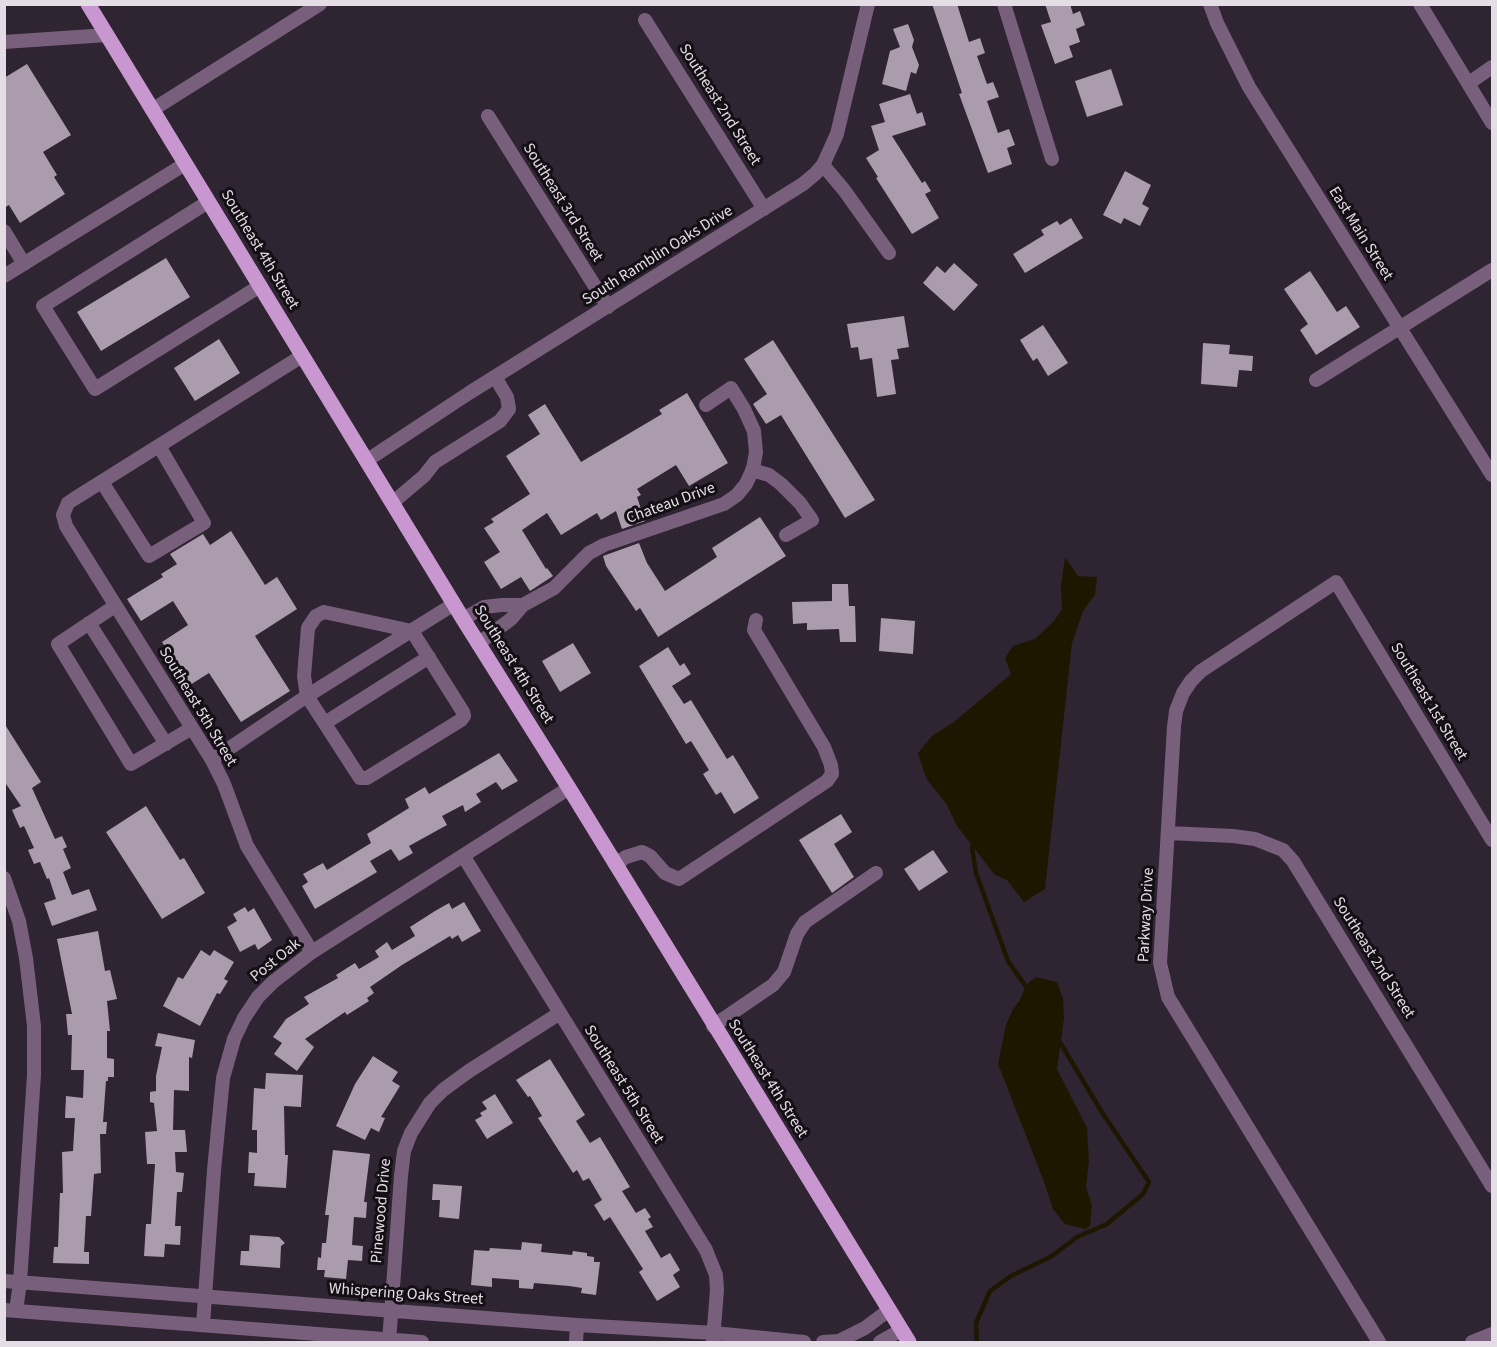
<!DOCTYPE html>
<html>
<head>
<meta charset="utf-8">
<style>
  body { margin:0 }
  #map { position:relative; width:1497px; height:1347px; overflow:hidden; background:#2f2431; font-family:"Source Sans 3",sans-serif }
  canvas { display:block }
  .frame { position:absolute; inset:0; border:6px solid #e5dde6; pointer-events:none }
</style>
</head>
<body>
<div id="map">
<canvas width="1497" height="1347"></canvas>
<div class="frame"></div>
</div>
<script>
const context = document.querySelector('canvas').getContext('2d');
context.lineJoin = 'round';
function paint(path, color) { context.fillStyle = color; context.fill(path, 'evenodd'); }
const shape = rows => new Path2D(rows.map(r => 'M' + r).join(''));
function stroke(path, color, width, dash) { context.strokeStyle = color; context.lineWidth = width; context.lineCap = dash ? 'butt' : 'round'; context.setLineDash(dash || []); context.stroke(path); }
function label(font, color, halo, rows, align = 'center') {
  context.font = font + ' "Source Sans 3",sans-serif'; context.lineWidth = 6; context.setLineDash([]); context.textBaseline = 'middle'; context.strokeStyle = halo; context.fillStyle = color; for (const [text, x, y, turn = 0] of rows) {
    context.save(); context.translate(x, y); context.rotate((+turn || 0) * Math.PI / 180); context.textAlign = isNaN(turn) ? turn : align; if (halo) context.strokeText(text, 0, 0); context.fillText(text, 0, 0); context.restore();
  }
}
paint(shape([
  [1065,557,1078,576,1097,577,1095,595,1083,611,1072,643,1045,889,1024,902,1007,880,995,875,957,826,947,805,926,778,918,753,932,736,954,722,1011,674,1005,658,1013,646,1035,639,1054,621,1062,609,1061,586],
  [1036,977,1057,982,1063,998,1064,1018,1057,1069,1087,1128,1089,1161,1086,1187,1092,1206,1090,1226,1085,1229,1065,1224,1053,1209,1043,1179,998,1064,1006,1025,1013,1009,1020,1000,1026,985]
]), '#1e1700');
stroke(shape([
  [972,847,976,873,1008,961,1029,991],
  [977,1342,976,1323,990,1291,1011,1276,1052,1256,1077,1237,1107,1224,1143,1194,1149,1182,1103,1114,1058,1039]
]), '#1e1700', 4.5);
paint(shape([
  [932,4,957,4,969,42,980,38,985,53,977,56,987,84,993,82,999,97,987,101,998,133,1009,129,1015,145,1007,148,1012,164,988,173,959,94,962,93],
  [1045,4,1070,4,1073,14,1080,11,1085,25,1076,29,1080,42,1069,46,1073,57,1055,64,1041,25,1051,22],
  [908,24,914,40,912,47,919,65,916,74,911,72,906,91,882,84,890,51,900,47,893,29],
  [27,64,71,135,43,152,57,175,54,177,65,194,20,223,9,205,4,208,4,78],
  [1111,69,1123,105,1087,117,1075,81],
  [910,94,917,114,922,112,926,125,892,136,922,183,925,181,931,191,925,194,939,218,912,234,876,178,878,177,866,158,879,150,871,126,885,122,879,104],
  [1125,171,1151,185,1142,204,1149,208,1140,226,1124,218,1121,224,1103,215],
  [1071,218,1083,238,1025,273,1013,254,1044,235,1041,230,1057,221,1060,225],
  [166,258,190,297,101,351,77,312],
  [954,263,978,285,954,311,923,283,937,266,945,273],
  [1310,271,1337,312,1346,306,1360,327,1316,355,1300,330,1308,324,1284,289],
  [904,316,909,347,897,349,899,359,891,360,896,394,877,397,872,358,860,360,858,347,851,348,847,324],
  [1043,325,1068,363,1048,376,1037,358,1033,361,1020,340],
  [219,339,240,373,195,401,174,368],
  [773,340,875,500,845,518,781,415,766,424,753,404,767,394,744,359],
  [1203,343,1230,345,1229,354,1253,356,1252,371,1239,370,1237,387,1201,384],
  [687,393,728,463,689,486,676,465,637,489,641,495,637,497,645,521,622,529,616,511,601,520,597,513,561,535,547,513,522,530,546,569,547,568,553,576,530,591,521,577,501,589,484,562,500,552,484,528,494,522,491,519,530,494,506,456,540,434,528,415,545,404,581,462,662,414,659,410],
  [760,517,786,556,658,637,640,608,636,611,606,566,603,556,639,543,647,563,665,591,717,557,712,548],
  [231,531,265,585,277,577,297,609,255,636,290,691,241,722,209,673,190,685,162,642,188,625,173,601,141,621,127,599,163,577,161,574,177,564,170,554,203,534,210,545],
  [832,584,848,584,849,606,855,606,856,642,840,642,839,629,807,630,807,623,793,624,792,602,832,601],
  [881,618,915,621,913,654,879,651],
  [573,643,591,673,560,692,542,661],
  [668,647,680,666,684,663,691,674,672,686,684,704,691,700,727,759,733,755,759,798,734,814,721,792,716,795,703,774,709,770,691,741,686,744,639,666],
  [4,723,41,782,32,788,55,839,62,836,67,847,63,849,71,868,63,872,72,895,89,889,97,910,52,926,44,903,56,899,49,878,47,879,40,862,34,864,28,850,34,848,24,826,20,828,12,810,21,806,4,781],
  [499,753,518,781,502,790,496,782,476,794,481,802,465,812,463,805,442,816,447,825,409,846,413,853,399,861,391,849,370,861,377,872,315,909,302,886,308,882,303,874,323,863,327,870,371,843,367,834,409,808,405,799,425,787,429,794],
  [146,806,180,860,184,858,205,893,162,919,106,832],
  [841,814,852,832,834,844,854,877,832,893,799,840],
  [933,850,948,872,919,891,904,869],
  [464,902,481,931,462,942,458,935,452,939,450,936,402,965,370,987,374,993,367,998,369,1001,347,1015,345,1012,305,1039,314,1047,297,1071,274,1054,282,1043,273,1037,286,1019,309,1004,304,997,338,978,336,975,355,963,359,969,379,957,375,951,387,942,392,950,415,936,410,927,435,911,449,903,452,909],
  [245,907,248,912,254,908,272,940,258,950,255,944,240,952,227,927,237,921,233,914],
  [98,931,105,971,110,970,117,999,107,1001,110,1031,107,1031,107,1058,114,1059,114,1077,108,1077,108,1081,106,1081,103,1122,107,1122,106,1134,100,1134,101,1173,94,1174,91,1216,86,1216,84,1252,89,1252,89,1264,53,1263,54,1247,58,1247,60,1193,63,1193,62,1152,73,1151,75,1118,65,1118,66,1096,83,1098,84,1070,71,1070,72,1035,68,1035,66,1014,72,1014,57,939],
  [201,950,210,956,214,950,234,962,224,979,228,981,220,994,217,993,200,1026,163,1006,178,977,183,979],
  [158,1033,195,1040,192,1058,189,1057,189,1091,174,1090,173,1130,185,1130,187,1152,175,1152,176,1172,184,1173,182,1192,177,1192,175,1226,181,1226,180,1245,165,1244,164,1257,144,1256,146,1224,151,1224,155,1164,147,1164,145,1132,157,1131,154,1103,150,1102,150,1092,156,1091,156,1076,162,1047,155,1046],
  [373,1056,398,1072,392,1081,400,1086,381,1117,385,1118,379,1132,371,1128,365,1140,336,1126,355,1084],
  [550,1059,585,1115,576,1121,590,1143,600,1137,630,1187,622,1191,636,1213,645,1208,651,1217,648,1219,653,1227,645,1231,661,1258,670,1253,680,1270,673,1275,680,1287,657,1301,639,1272,643,1269,610,1217,604,1221,594,1205,602,1200,589,1178,583,1181,577,1170,573,1173,538,1118,542,1116,530,1096,528,1097,516,1080],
  [266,1073,303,1075,301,1107,284,1106,285,1155,288,1155,286,1188,254,1186,255,1173,248,1173,249,1152,257,1153,257,1130,252,1130,254,1088,265,1089],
  [495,1094,513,1123,487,1139,475,1120,482,1116,480,1113,487,1109,482,1102],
  [333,1150,370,1154,364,1202,367,1202,366,1218,354,1217,352,1245,363,1246,362,1261,348,1260,346,1279,324,1277,325,1270,317,1270,318,1257,321,1258,322,1243,326,1243,329,1215,325,1215],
  [433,1184,462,1186,459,1219,439,1217,440,1200,432,1200],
  [250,1235,279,1237,285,1243,281,1246,280,1268,240,1265,241,1251,249,1251],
  [522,1242,542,1244,541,1252,572,1255,573,1251,587,1253,587,1256,594,1257,594,1262,600,1262,596,1295,581,1293,582,1288,569,1286,534,1283,533,1289,519,1288,519,1280,492,1278,492,1287,471,1285,474,1250,489,1251,490,1248,521,1250]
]), '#aa9cac');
stroke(shape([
  [1004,4,1052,159],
  [1210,4,1217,23,1249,87,1492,475],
  [1420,4,1492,123],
  [645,20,764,209],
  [4,42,107,35],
  [1469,83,1492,67],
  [152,110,320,4],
  [488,116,608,307],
  [823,165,844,190,889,253],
  [208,202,43,306,95,389,260,286],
  [4,231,24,264],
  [4,276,185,164],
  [302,356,74,499,68,503,63,515,66,526,212,760,224,784,247,846,312,952],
  [1316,380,1492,270],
  [366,461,469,393,803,184,815,174,823,165,837,134,868,4],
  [752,470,769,475,781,484,800,503,812,520,786,535],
  [102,482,149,556,204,523,159,446],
  [392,503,424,476,435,462,500,421,509,409,507,397,495,377],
  [115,606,58,644,131,764,192,728],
  [324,612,412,631,463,712,464,716,461,720,367,778,360,778,307,696,304,676,308,628,316,616,324,612],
  [463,619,484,607,502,605,523,605],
  [89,623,166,744],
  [478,644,511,619,523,605,554,588,589,553,604,545,724,504,737,495,746,484,753,469,756,452,754,431,744,409,731,388,706,405],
  [325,723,429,657],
  [212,760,307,696,454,604],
  [1168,833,1233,836,1255,839,1283,850,1293,861,1492,1186],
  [464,857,706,1250,716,1275,717,1290,713,1340],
  [615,864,626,857,642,852,650,856,665,873,679,879,827,781,832,774,831,765,824,747,754,630,756,620],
  [4,878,19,921,26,958,34,1026,34,1075,20,1282,16,1311],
  [713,1026,773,985,784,972,797,934,805,922,876,873],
  [4,1281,577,1325,714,1333,804,1342],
  [4,1310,422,1342],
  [203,1325,214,1170,223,1078,234,1039,244,1018,258,997,273,982,312,952,569,788],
  [389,1342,401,1176,404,1151,411,1133,430,1103,443,1090,469,1071,560,1013],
  [576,1342,577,1325],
  [823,1342,839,1341,865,1328,889,1310],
  [880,1342,901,1330],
  [1379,1342,1168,997,1160,963,1174,727,1176,711,1183,693,1191,681,1201,671,1336,582,1492,840],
  [1472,1342,1492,1334]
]), '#78607c', 14);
stroke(shape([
  [88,4,463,619,569,788,909,1342]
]), '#c897d0', 15);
label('16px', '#e5dde6', '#140f15', [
  ["Southeast 2nd Street",719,105,58],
  ["Southeast 3rd Street",562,203,58],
  ["East Main Street",1360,234,58],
  ["Southeast 4th Street",259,250,59],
  ["South Ramblin Oaks Drive",658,256,-32],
  ["Chateau Drive",671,504,-20],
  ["Southeast 4th Street",513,665,58],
  ["Southeast 1st Street",1428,702,59],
  ["Southeast 5th Street",197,707,59],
  ["Parkway Drive",1147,915,-87],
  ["Southeast 2nd Street",1373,958,58],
  ["Post Oak",276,961,-39],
  ["Southeast 4th Street",767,1079,58],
  ["Southeast 5th Street",623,1085,58],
  ["Pinewood Drive",382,1211,-85],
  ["Whispering Oaks Street",406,1295,4]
]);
</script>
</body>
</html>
